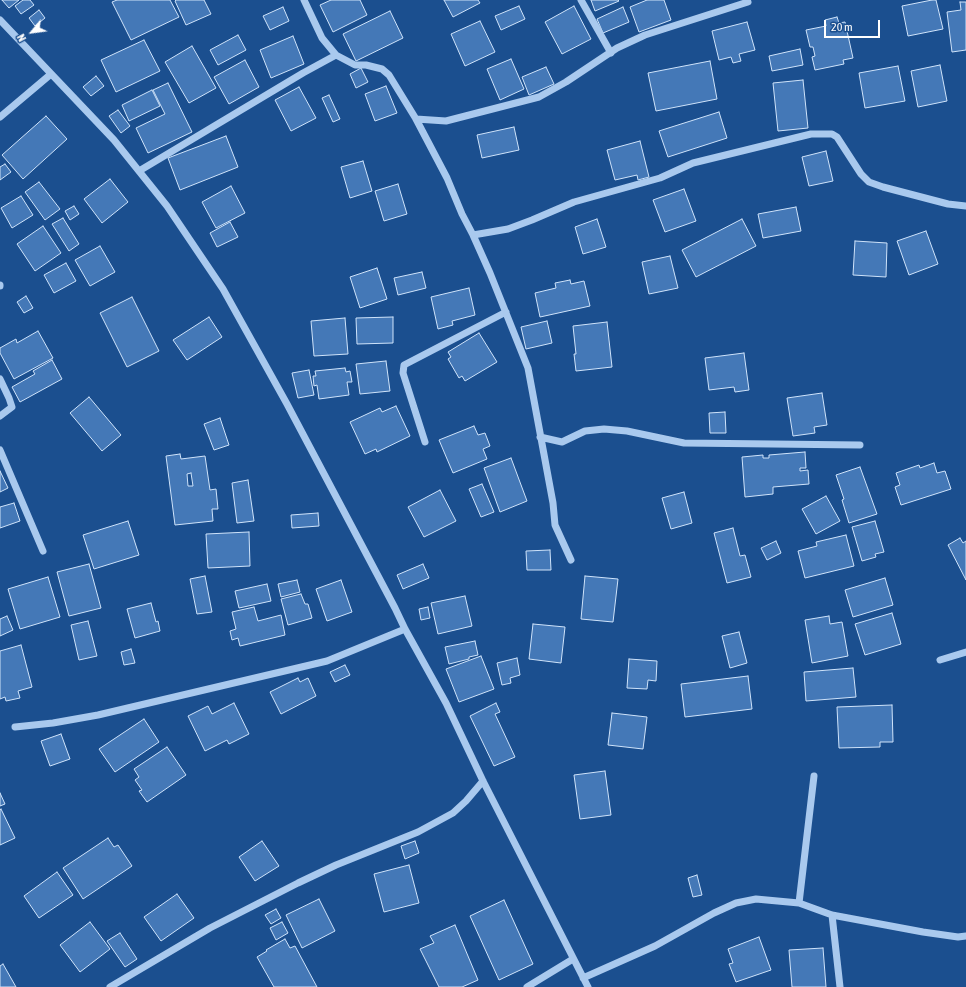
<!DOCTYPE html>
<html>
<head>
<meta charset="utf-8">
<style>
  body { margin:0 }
  #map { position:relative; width:966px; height:987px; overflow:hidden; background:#1b4f8f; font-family:"Asap Condensed",sans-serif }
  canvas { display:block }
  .north { position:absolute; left:12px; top:12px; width:40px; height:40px; -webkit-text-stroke:3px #1b4f8f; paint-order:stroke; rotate:241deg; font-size:11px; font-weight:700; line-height:16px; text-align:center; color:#fff }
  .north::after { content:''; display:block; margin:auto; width:14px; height:18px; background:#fff; clip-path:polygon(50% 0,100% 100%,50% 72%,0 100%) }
  .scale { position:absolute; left:824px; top:20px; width:56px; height:18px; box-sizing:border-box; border:2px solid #fff; border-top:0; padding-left:5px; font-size:12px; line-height:14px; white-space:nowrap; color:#fff; -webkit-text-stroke:3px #1b4f8f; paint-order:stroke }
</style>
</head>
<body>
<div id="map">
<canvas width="966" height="987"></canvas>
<div class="north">N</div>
<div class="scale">20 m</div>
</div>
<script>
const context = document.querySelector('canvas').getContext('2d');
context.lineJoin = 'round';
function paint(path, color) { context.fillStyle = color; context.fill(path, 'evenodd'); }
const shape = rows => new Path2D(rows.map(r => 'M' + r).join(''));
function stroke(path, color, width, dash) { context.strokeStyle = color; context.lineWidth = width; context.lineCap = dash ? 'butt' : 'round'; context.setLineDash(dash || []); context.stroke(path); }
const building = shape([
  [2,0,19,0,9,8,2,0],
  [23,0,30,0,34,5,21,14,15,6,23,0],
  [117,0,170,0,179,17,131,40,112,2,117,0],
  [176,0,204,0,211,14,186,25,175,1,176,0],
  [331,0,360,0,367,15,333,32,320,5,331,0],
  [444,0,478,0,480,3,453,17,444,0],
  [591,0,618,0,619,1,595,11,591,0],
  [647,0,664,0,671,20,639,32,630,7,647,0],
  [932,0,936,0,943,29,908,36,902,6,932,0],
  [960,2,966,2,966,50,952,52,947,12,961,10,960,2],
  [519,6,525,19,501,30,495,16,519,6],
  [574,6,591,39,562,54,545,22,574,6],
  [283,7,289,21,270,30,263,16,283,7],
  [623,7,629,22,603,33,597,19,623,7],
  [39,10,45,18,35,26,29,18,39,10],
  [390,11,403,38,356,61,343,34,390,11],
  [837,17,839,23,845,22,853,58,843,60,844,64,815,70,812,57,815,56,813,47,810,47,806,30,826,26,825,20,837,17],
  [480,21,495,52,465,66,451,34,480,21],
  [747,22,755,50,739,54,741,61,733,63,731,57,719,60,712,31,747,22],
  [238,35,246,50,218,65,210,50,238,35],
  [293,36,304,64,271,78,260,50,293,36],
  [144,40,160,71,116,92,101,60,144,40],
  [192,46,216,88,189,103,165,62,192,46],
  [800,49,803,65,772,71,769,56,800,49],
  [511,59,524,89,500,100,487,69,511,59],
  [245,60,259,87,229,104,214,77,245,60],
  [710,61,717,99,656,111,648,73,710,61],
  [940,65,947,101,918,107,911,71,940,65],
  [898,66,905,101,865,108,859,73,898,66],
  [546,67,554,84,529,95,522,77,546,67],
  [361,68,368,82,356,88,350,74,361,68],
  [96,76,104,86,91,96,83,87,96,76],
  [803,80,808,128,778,131,773,83,803,80],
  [168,83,192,132,148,153,136,128,165,114,153,90,168,83],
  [386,86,397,113,375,121,365,94,386,86],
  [299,87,316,118,291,131,275,100,299,87],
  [152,90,160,106,129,121,122,105,152,90],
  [329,95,340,119,333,122,322,98,329,95],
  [118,110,130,126,121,133,109,116,118,110],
  [719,112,727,138,668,157,659,131,719,112],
  [46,116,67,139,23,179,2,155,46,116],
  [514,127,519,150,482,158,477,135,514,127],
  [226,136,238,167,180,190,168,158,226,136],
  [640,141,649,177,638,180,637,175,615,180,607,150,640,141],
  [826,151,833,181,809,186,802,157,826,151],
  [363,161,372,191,350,198,341,167,363,161],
  [5,164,11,172,0,180,0,167,5,164],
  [110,179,128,202,102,223,84,199,110,179],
  [39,182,60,209,45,220,25,192,39,182],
  [398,184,407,214,384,221,375,191,398,184],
  [231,186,245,213,216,228,202,202,231,186],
  [684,189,696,221,665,232,653,200,684,189],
  [21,196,33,215,12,228,1,208,21,196],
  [74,206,79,214,70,220,65,211,74,206],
  [796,207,801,231,763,238,758,214,796,207],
  [63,218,79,244,69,251,52,224,63,218],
  [597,219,606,247,583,254,575,227,597,219],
  [742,219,756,246,696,277,682,250,742,219],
  [230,222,238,237,217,247,210,233,230,222],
  [43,226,61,253,35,271,17,244,43,226],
  [926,231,938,264,909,275,897,241,926,231],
  [855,241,887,243,886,277,853,275,855,241],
  [100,246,115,272,90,286,75,260,100,246],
  [670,256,678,288,649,294,642,262,670,256],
  [66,263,76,281,54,293,44,275,66,263],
  [377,268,387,299,360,308,350,277,377,268],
  [422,272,426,288,398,295,394,278,422,272],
  [570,280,571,284,584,281,590,306,540,317,535,293,556,288,555,283,570,280],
  [469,288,475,315,452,321,453,325,438,329,431,297,469,288],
  [26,296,33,308,24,313,17,302,26,296],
  [132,297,159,351,127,367,100,313,132,297],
  [209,317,222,337,187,360,173,340,209,317],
  [393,317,393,343,357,344,356,318,393,317],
  [345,318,348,354,314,356,311,321,345,318],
  [547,321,552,343,526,349,521,327,547,321],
  [607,322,612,367,576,371,574,354,576,354,573,326,607,322],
  [38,331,53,358,14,379,0,353,0,348,16,339,17,343,38,331],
  [479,333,497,362,465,381,462,376,459,378,448,359,451,357,448,352,479,333],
  [744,353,749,390,735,392,734,387,709,390,705,358,744,353],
  [52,360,62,379,20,402,12,387,35,374,33,371,52,360],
  [386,361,390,391,360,394,356,364,386,361],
  [345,368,346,372,350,371,352,382,347,382,349,395,319,399,317,385,314,386,313,376,316,376,315,371,345,368],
  [309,370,314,395,298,398,292,373,309,370],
  [822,393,827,425,814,427,815,433,793,436,787,398,822,393],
  [89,397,121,435,102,451,70,413,89,397],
  [396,406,410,436,377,452,376,449,365,454,350,422,380,408,382,412,396,406],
  [725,412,726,433,710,433,709,413,725,412],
  [220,418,229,445,214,450,204,424,220,418],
  [474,426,478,435,485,433,490,446,483,449,487,459,453,473,439,440,474,426],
  [805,452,806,468,800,468,800,471,808,470,809,484,773,487,773,494,745,497,742,457,763,455,763,458,769,458,769,455,805,452],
  [180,454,181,459,205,456,210,490,216,489,218,509,212,509,213,521,175,525,166,456,180,454],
  [191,473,193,486,188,486,187,474,191,473],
  [511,458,527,501,500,512,484,468,511,458],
  [934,463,937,473,945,471,951,489,901,505,895,487,900,485,896,473,919,465,920,468,934,463],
  [860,467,877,514,849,523,842,500,844,499,836,475,860,467],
  [0,471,8,488,0,492,0,471],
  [248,480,254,521,237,523,232,483,248,480],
  [482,484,494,512,481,517,469,489,482,484],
  [440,490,456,521,424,537,408,507,440,490],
  [684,492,692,523,671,529,662,498,684,492],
  [826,496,840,521,816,534,802,509,826,496],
  [14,503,20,521,0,528,0,507,14,503],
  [318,513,319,526,292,528,291,515,318,513],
  [128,521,139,555,94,569,83,535,128,521],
  [875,521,884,552,875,554,876,557,862,561,852,527,875,521],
  [733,528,740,556,745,555,751,577,727,583,714,533,733,528],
  [249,532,250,566,208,568,206,534,249,532],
  [846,535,854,566,805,578,798,551,817,546,816,542,846,535],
  [960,538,963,543,966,541,966,580,948,545,960,538],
  [776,541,781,553,767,560,761,548,776,541],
  [550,550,551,570,527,570,526,551,550,550],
  [89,564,101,608,69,616,57,572,89,564],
  [423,564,429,578,403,589,397,575,423,564],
  [205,576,212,612,197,614,190,579,205,576],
  [585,576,618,579,613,622,581,619,585,576],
  [48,577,60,617,20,629,8,589,48,577],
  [885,578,893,605,853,617,845,590,885,578],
  [297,580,300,592,281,597,278,584,297,580],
  [341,580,352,612,327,621,316,589,341,580],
  [267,584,271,601,239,608,235,591,267,584],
  [301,594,305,604,308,604,312,618,288,625,281,599,301,594],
  [465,596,472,626,438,634,431,603,465,596],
  [151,603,156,622,158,621,160,631,135,638,127,609,151,603],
  [254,607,258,621,281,615,285,635,240,646,238,638,232,640,230,631,236,629,232,612,254,607],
  [428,607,430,618,421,620,419,609,428,607],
  [892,613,901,644,865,655,855,624,892,613],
  [7,616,13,630,0,636,0,619,7,616],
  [829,616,830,624,842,622,848,656,812,663,805,620,829,616],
  [88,621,97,656,79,660,71,625,88,621],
  [533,624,565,627,561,663,529,659,533,624],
  [739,632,747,663,730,668,722,636,739,632],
  [475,641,478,655,469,657,469,659,449,664,445,647,475,641],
  [21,645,32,687,18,691,20,698,6,701,5,697,0,699,0,651,21,645],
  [131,649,135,663,124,665,121,652,131,649],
  [481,656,494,689,459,702,446,669,481,656],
  [517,658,520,675,510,678,511,683,502,685,497,663,517,658],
  [629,659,657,661,656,681,648,680,647,689,627,688,629,659],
  [345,665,350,675,335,682,330,672,345,665],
  [853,668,856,697,806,701,804,672,853,668],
  [748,676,752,709,685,717,681,684,748,676],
  [298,678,300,682,308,678,316,696,281,714,270,692,298,678],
  [234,703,249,734,229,744,227,740,205,751,188,716,208,706,212,714,234,703],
  [496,703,500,712,495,714,515,757,494,766,470,716,496,703],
  [892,705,893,742,880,742,880,747,839,748,837,707,892,705],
  [612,713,647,717,643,749,608,745,612,713],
  [144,719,159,742,115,772,99,749,144,719],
  [61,734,70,759,50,766,41,741,61,734],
  [167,747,186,775,147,802,139,791,142,790,135,780,139,777,134,769,167,747],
  [605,771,611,815,580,819,574,775,605,771],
  [0,793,5,804,0,806,0,793],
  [1,809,15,838,0,845,0,810,1,809],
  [108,838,114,847,118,845,132,866,83,899,63,868,108,838],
  [262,841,279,866,255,881,239,857,262,841],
  [415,841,419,853,405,859,401,846,415,841],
  [409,865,419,903,384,912,374,874,409,865],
  [57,872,73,895,39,918,24,896,57,872],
  [697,875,702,895,693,897,688,878,697,875],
  [177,894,194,918,161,941,144,917,177,894],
  [319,899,335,931,302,948,286,915,319,899],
  [504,900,533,964,499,980,470,916,504,900],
  [276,909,281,918,271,924,265,915,276,909],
  [90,922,110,949,80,972,60,945,90,922],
  [282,922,288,933,276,940,270,928,282,922],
  [455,925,478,980,462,987,439,987,420,949,434,943,430,936,455,925],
  [120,933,137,959,125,967,107,941,120,933],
  [759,937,771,970,736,982,729,964,733,963,728,949,759,937],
  [285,939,290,948,295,946,317,987,274,987,257,957,267,951,266,950,285,939],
  [823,948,826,987,792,987,789,950,823,948],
  [3,964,16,987,0,987,0,966,3,964]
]);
paint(building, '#4478b7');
stroke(building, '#cfe3fa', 1);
stroke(shape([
  [304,0,322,38,336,55,355,65,366,65,382,69,389,75,416,119,447,178,462,214,473,235,490,273,528,368,553,503,555,525,571,560],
  [581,0,611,53],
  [0,20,114,140,167,206,223,289,287,404,395,608,405,629,446,703,483,781,588,987],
  [0,117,51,74],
  [416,119,446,121,539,97,566,82,617,48,645,35,748,2],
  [139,171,303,73,336,55],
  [473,235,508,229,532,220,574,202,660,178,693,163,811,134,832,134,837,137,861,174,869,182,883,187,948,204,966,206],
  [0,285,0,286],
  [0,379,9,398,12,407,0,416],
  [540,437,562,442,585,431,604,429,627,431,684,443,860,445],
  [425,442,403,373,404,365,506,312],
  [0,450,43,551],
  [940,660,966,652],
  [15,727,53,723,98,715,327,661,405,629],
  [799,903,814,776],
  [832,915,840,987],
  [583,978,655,946,714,913,736,903,756,899,799,903,832,915,923,932,958,937,966,936],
  [110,987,210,928,298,883,336,865,418,832,453,813,466,801,483,781],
  [527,987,573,959]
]), '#a9c9ee', 7);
</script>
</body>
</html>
